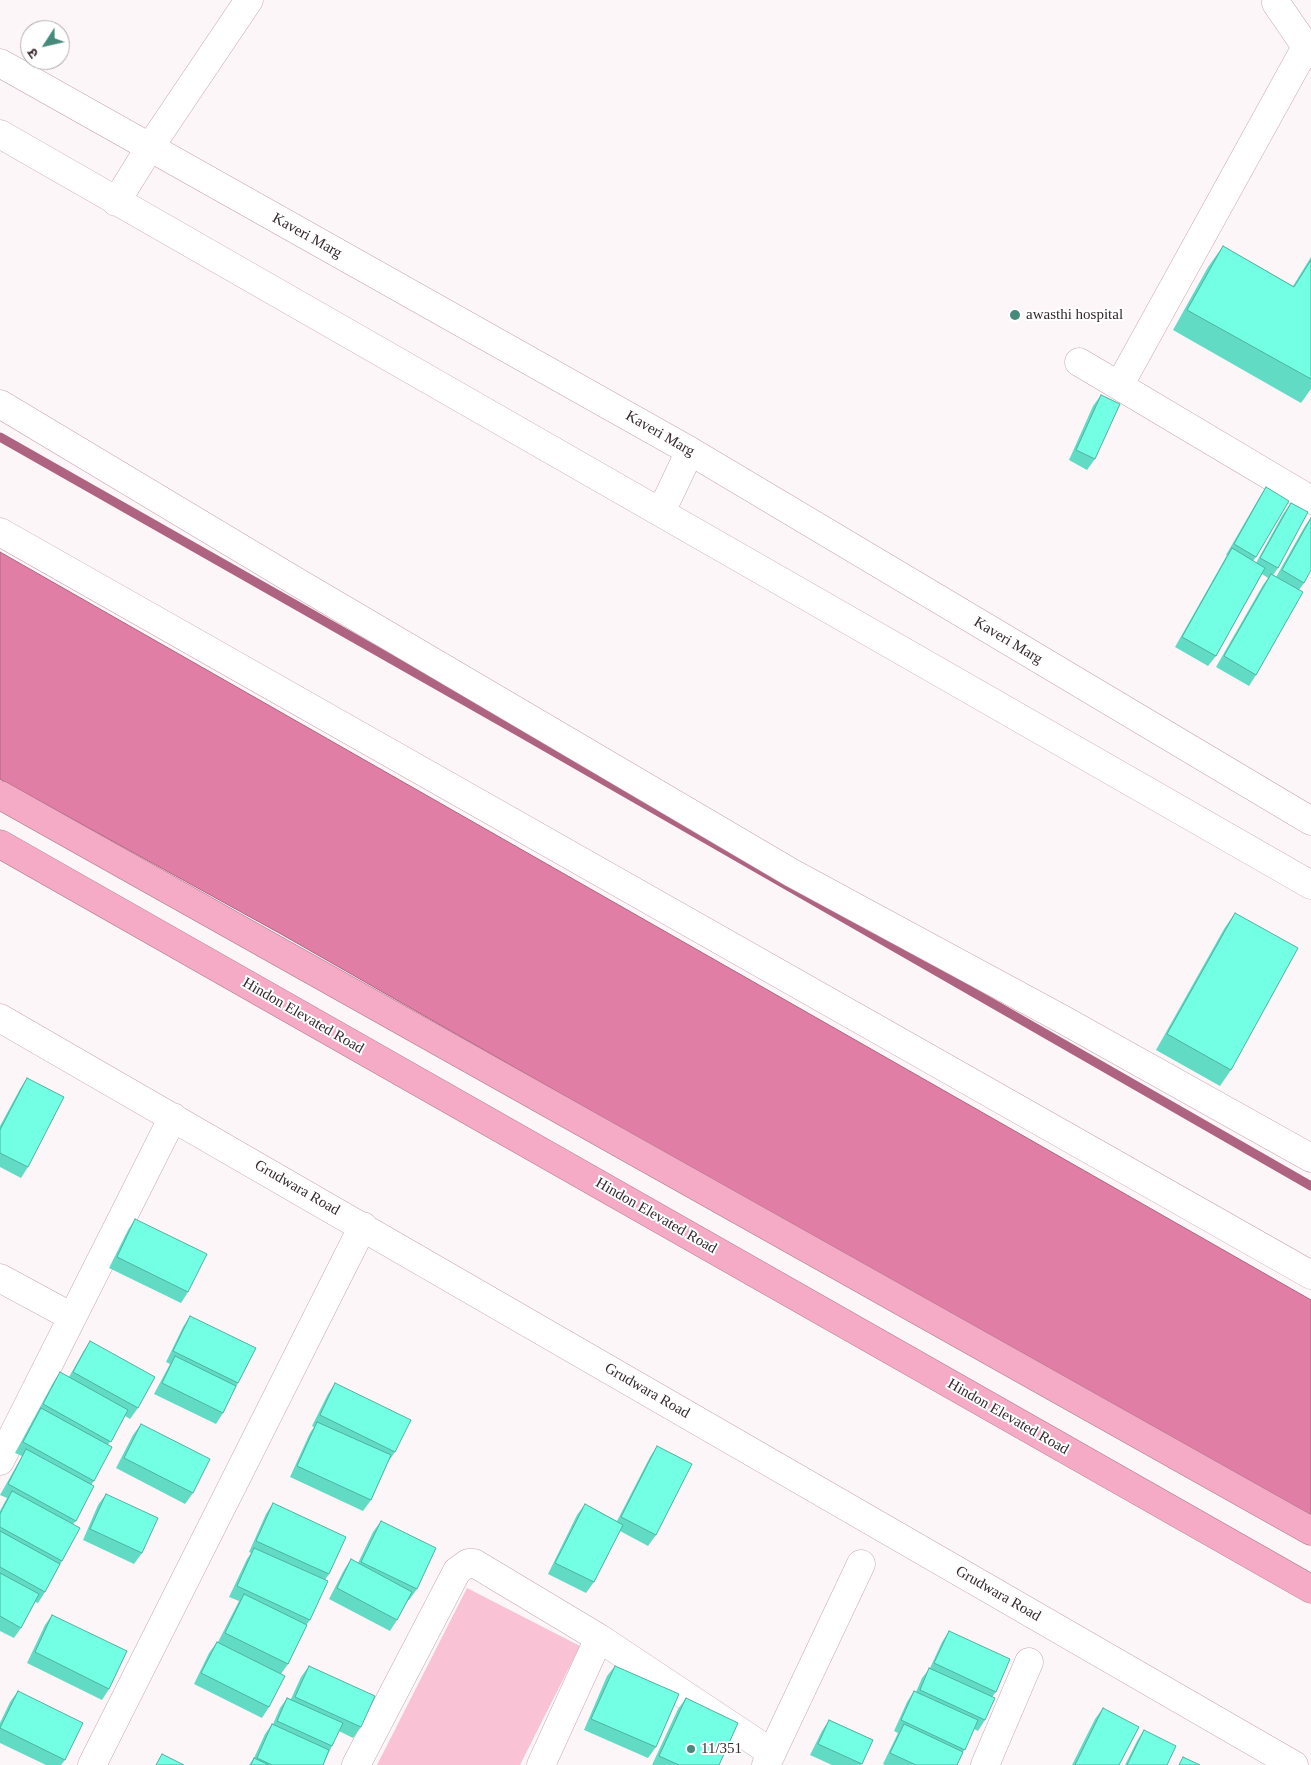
<!DOCTYPE html>
<html>
<head>
<meta charset="utf-8">
<style>
  body { margin:0 }
  #map { position:relative; width:1311px; height:1765px; overflow:hidden; background:#fdf6f8; font-family:"Times New Roman","Noto Sans Devanagari",serif }
  canvas { display:block }
  .north { position:absolute; left:20px; top:20px; width:50px; height:50px; box-sizing:border-box; background:#fff; border:1px solid #afa9ab; border-radius:50%; rotate:235deg; font-size:14px; font-weight:700; line-height:20px; text-align:center; color:#36292d }
  .north::after { content:''; display:block; margin:auto; width:18px; height:22px; background:#478a7c; clip-path:polygon(50% 0,100% 100%,50% 72%,0 100%) }
</style>
</head>
<body>
<div id="map">
<canvas width="1311" height="1765"></canvas>
<div class="north">उ</div>
</div>
<script>
const context = document.querySelector('canvas').getContext('2d');
context.lineJoin = 'round';
function paint(path, color) { context.fillStyle = color; context.fill(path, 'evenodd'); }
const shape = rows => new Path2D(rows.map(r => 'M' + r).join(''));
function stroke(path, color, width, dash) { context.strokeStyle = color; context.lineWidth = width; context.lineCap = dash ? 'butt' : 'round'; context.setLineDash(dash || []); context.stroke(path); }
function label(font, color, halo, rows, align = 'center') {
  context.font = font + ' "Times New Roman",serif'; context.lineWidth = 4; context.setLineDash([]); context.textBaseline = 'middle'; context.strokeStyle = halo; context.fillStyle = color; for (const [text, x, y, turn = 0] of rows) {
    context.save(); context.translate(x, y); context.rotate((+turn || 0) * Math.PI / 180); context.textAlign = isNaN(turn) ? turn : align; if (halo) context.strokeText(text, 0, 0); context.fillText(text, 0, 0); context.restore();
  }
}
paint(shape([
  [467,1588,580,1646,520,1765,377,1765]
]), '#f9c3d5');
const water = shape([
  [0,552,1311,1300,1311,1522,281,934,0,779,0,552]
]);
paint(water, '#e17ea5');
stroke(water, '#ae6481', 1);
stroke(shape([
  [0,437,516,730,1311,1186]
]), '#ae6481', 9);
const minor = shape([
  [1276,3,1311,54],
  [0,63,690,451,1311,821],
  [0,134,1311,885],
  [116,202,150,147,249,0],
  [1079,362,1311,500],
  [1119,386,1306,47],
  [0,404,297,582,792,873,1062,1019,1311,1158],
  [661,512,690,451],
  [0,532,1311,1275],
  [0,1018,1294,1765],
  [0,1278,72,1317],
  [0,1461,173,1117],
  [599,1638,772,1753],
  [92,1765,363,1226],
  [356,1765,457,1571,468,1563,474,1563,599,1638,541,1765],
  [766,1765,861,1564],
  [985,1765,1029,1662]
]);
const highway = shape([
  [0,795,1311,1531],
  [0,844,1311,1589]
]);
stroke(minor, '#c8a7b2', 29);
stroke(highway, '#b27d90', 29);
stroke(minor, '#fff', 28);
stroke(highway, '#f5aac5', 28);
paint(shape([
  [1223,246,1293,286,1311,257,1311,389,1301,403,1173,330,1208,267],
  [1101,395,1095,459,1087,470,1069,460,1093,406],
  [1266,487,1256,557,1253,561,1256,563,1283,514,1291,503,1278,568,1273,575,1276,577,1305,526,1311,517,1304,583,1299,590,1256,675,1249,686,1216,667,1263,585,1268,578,1262,574,1216,656,1208,666,1175,647,1227,555,1226,555,1259,498],
  [1235,913,1231,1070,1220,1086,1156,1050,1224,929],
  [27,1078,28,1167,21,1178,0,1167,0,1126,20,1089],
  [135,1219,188,1292,181,1303,109,1268,128,1230],
  [190,1316,238,1383,223,1413,216,1424,154,1394,170,1364,166,1362,183,1327],
  [90,1341,138,1408,130,1419,125,1416,108,1445,94,1481,91,1485,76,1521,73,1524,62,1561,45,1592,38,1603,35,1602,21,1628,14,1638,0,1631,0,1511,7,1498,0,1495,22,1456,15,1453,53,1383,60,1372,69,1377,83,1352],
  [335,1383,395,1452,388,1462,371,1500,363,1511,290,1477,310,1433,314,1427,312,1426,328,1394],
  [141,1424,193,1493,185,1504,116,1468,133,1435],
  [657,1446,656,1535,648,1546,620,1531,594,1582,586,1593,548,1574,577,1515,585,1504,617,1521,650,1457],
  [106,1494,142,1553,134,1564,83,1540,98,1505],
  [273,1503,329,1574,325,1580,310,1620,307,1624,288,1664,281,1674,269,1707,262,1718,194,1684,209,1653,217,1642,218,1642,239,1601,229,1597,247,1559,251,1553,249,1552,266,1514],
  [381,1521,417,1589,409,1600,408,1600,397,1620,390,1631,329,1599,344,1570,351,1559,358,1563,373,1532],
  [52,1615,109,1689,102,1700,27,1663,45,1625],
  [949,1631,996,1692,992,1697,985,1720,978,1731,974,1729,957,1765,885,1765,883,1764,898,1733,894,1731,907,1702,914,1691,916,1692,922,1678,930,1668,942,1642],
  [309,1666,361,1727,353,1738,339,1731,323,1765,249,1765,254,1758,265,1734,272,1724,273,1724,280,1708,287,1698,291,1699,301,1677],
  [615,1666,656,1747,648,1758,584,1730,607,1676],
  [18,1691,65,1760,61,1765,46,1765,0,1743,0,1723,10,1702],
  [686,1698,719,1765,652,1765,678,1709],
  [1103,1708,1119,1765,1072,1765,1095,1719],
  [829,1720,873,1740,861,1765,832,1765,810,1755,822,1731],
  [1144,1730,1167,1765,1125,1765,1137,1741]
]), '#62dbc4');
const building = shape([
  [1223,246,1294,287,1311,260,1311,379,1187,310,1223,246],
  [1101,395,1120,404,1095,459,1076,450,1101,395],
  [1266,487,1289,501,1256,557,1234,544,1266,487],
  [1291,503,1308,512,1278,568,1260,558,1291,503],
  [1311,518,1311,570,1304,583,1282,570,1311,518],
  [1232,548,1265,568,1216,656,1182,637,1232,548],
  [1271,574,1303,592,1256,675,1224,656,1271,574],
  [1235,913,1298,948,1231,1070,1167,1034,1235,913],
  [27,1078,64,1097,28,1167,0,1153,0,1130,27,1078],
  [135,1219,207,1254,188,1292,117,1257,135,1219],
  [190,1316,256,1348,238,1383,173,1351,190,1316],
  [90,1341,155,1377,138,1408,73,1372,90,1341],
  [175,1356,236,1386,223,1413,162,1383,175,1356],
  [60,1372,128,1410,111,1442,43,1404,60,1372],
  [335,1383,411,1420,395,1452,320,1415,335,1383],
  [41,1408,112,1447,94,1481,23,1442,41,1408],
  [317,1422,391,1455,371,1500,297,1466,317,1422],
  [141,1424,210,1459,193,1493,124,1458,141,1424],
  [657,1446,692,1464,656,1535,621,1517,657,1446],
  [26,1449,94,1486,76,1521,8,1484,26,1449],
  [12,1491,80,1528,62,1561,0,1527,0,1514,12,1491],
  [106,1494,158,1518,142,1553,90,1529,106,1494],
  [273,1503,346,1537,329,1574,256,1541,273,1503],
  [585,1504,623,1525,594,1582,555,1563,585,1504],
  [381,1521,436,1548,417,1589,361,1562,381,1521],
  [0,1531,60,1564,45,1592,0,1567,0,1531],
  [254,1548,328,1581,310,1620,237,1586,254,1548],
  [351,1559,412,1592,397,1620,337,1588,351,1559],
  [0,1573,39,1594,21,1628,0,1616,0,1573],
  [244,1594,307,1625,288,1664,225,1633,244,1594],
  [52,1615,127,1651,109,1689,35,1652,52,1615],
  [949,1631,1010,1659,996,1692,934,1663,949,1631],
  [217,1642,285,1676,269,1707,201,1673,217,1642],
  [309,1666,375,1696,361,1727,295,1697,309,1666],
  [615,1666,679,1694,656,1747,591,1719,615,1666],
  [929,1668,995,1698,985,1720,920,1690,929,1668],
  [18,1691,83,1723,65,1760,0,1728,18,1691],
  [914,1691,978,1720,965,1750,901,1720,914,1691],
  [287,1698,343,1723,332,1746,277,1721,287,1698],
  [686,1698,738,1723,719,1765,679,1765,659,1756,686,1698],
  [1103,1708,1139,1727,1119,1765,1075,1765,1103,1708],
  [829,1720,873,1740,862,1764,818,1744,829,1720],
  [272,1724,329,1750,323,1765,272,1765,257,1758,272,1724],
  [904,1724,963,1752,957,1765,916,1765,890,1753,904,1724],
  [1144,1730,1176,1746,1167,1765,1127,1765,1144,1730],
  [162,1754,184,1765,156,1765,162,1754],
  [1183,1757,1200,1765,1179,1765,1183,1757],
  [254,1758,269,1765,251,1765,254,1758]
]);
paint(building, '#72ffe4');
stroke(building, '#50b2a0', 1);
for (const [x, y, r, color] of [
  [1015,315,6,"#478a7c"],
  [691,1749,5,"#478a7c"]
]) { const dot = new Path2D(); dot.arc(x, y, r, 0, 2 * Math.PI); context.fillStyle = color; context.fill(dot); stroke(dot, '#fff', 2); }
label('15px', '#36292d', '#fff', [
  ["Kaveri Marg",307,236,29],
  ["Kaveri Marg",660,434,30],
  ["Kaveri Marg",1008,641,31],
  ["Hindon Elevated Road",303,1016,30],
  ["Grudwara Road",297,1188,30],
  ["Hindon Elevated Road",656,1216,30],
  ["Grudwara Road",647,1391,30],
  ["Hindon Elevated Road",1008,1417,30],
  ["Grudwara Road",998,1594,30]
]);
label('15px', '#36292d', '#fff', [
  ["awasthi hospital",1026,315],
  ["11/351",701,1749]
], 'left');
</script>
</body>
</html>
